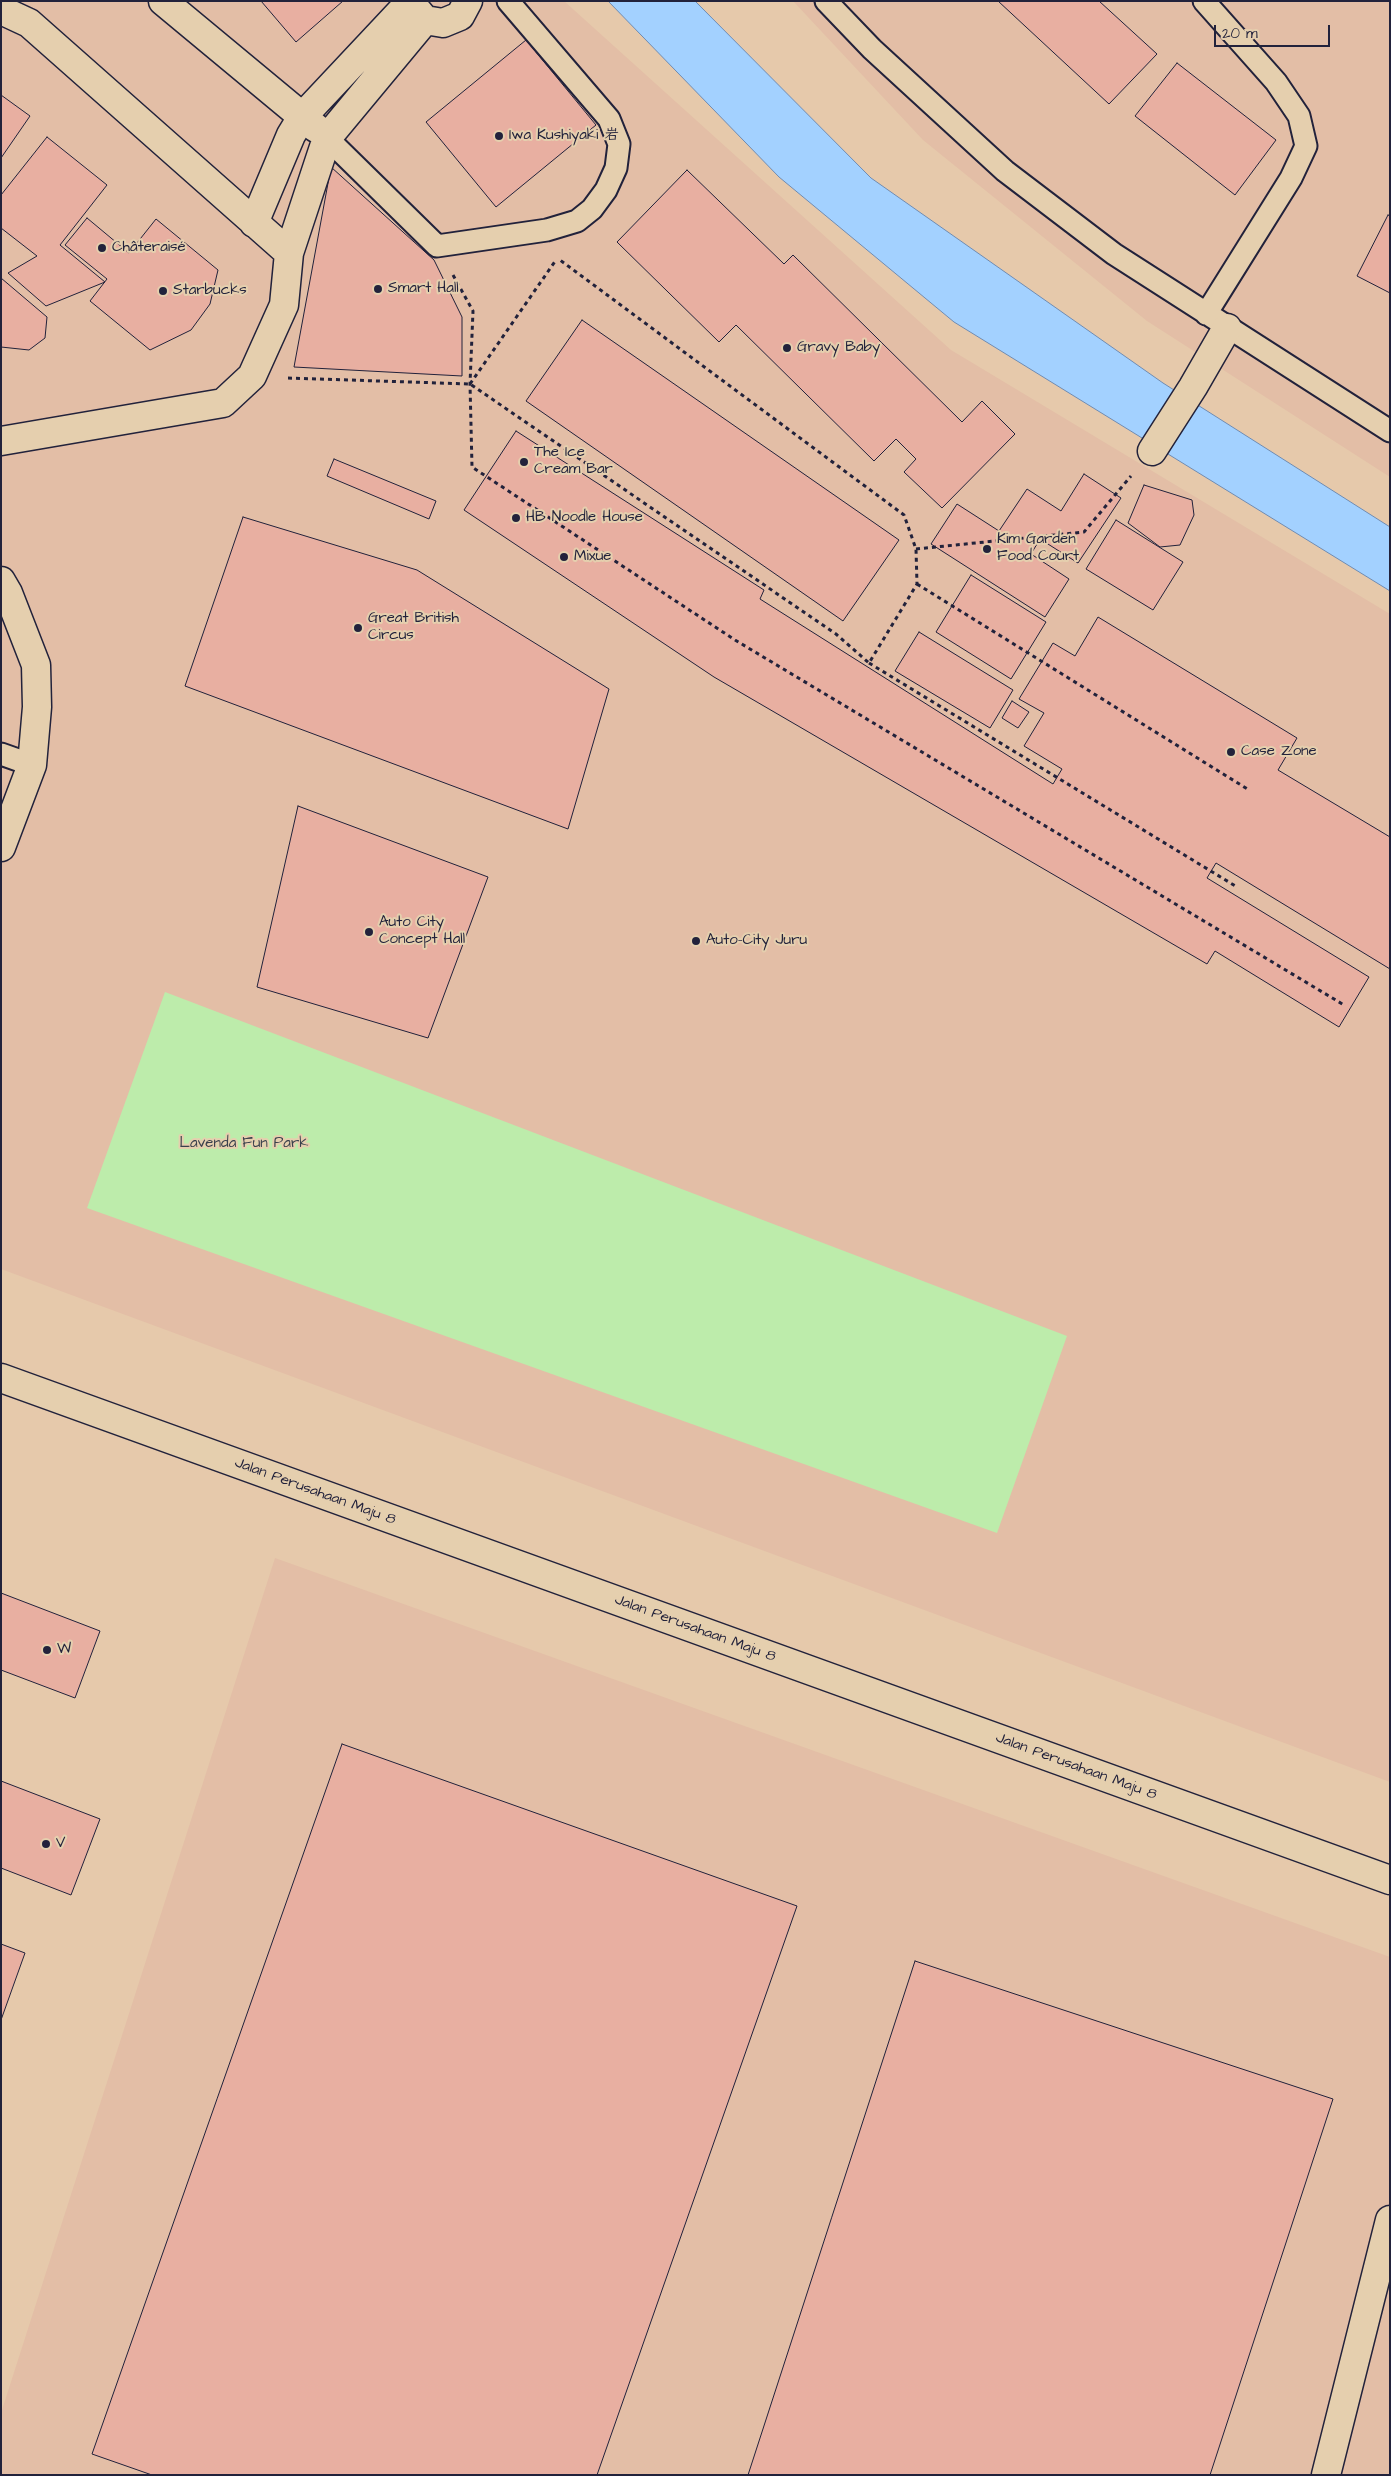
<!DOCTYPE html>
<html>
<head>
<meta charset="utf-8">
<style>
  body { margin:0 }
  #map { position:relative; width:1391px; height:2476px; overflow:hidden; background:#e6c9ab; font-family:"Architects Daughter",sans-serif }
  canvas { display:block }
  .frame { position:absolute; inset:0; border:2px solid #22223b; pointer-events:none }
  .scale { position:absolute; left:1214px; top:25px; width:116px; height:22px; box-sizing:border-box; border:2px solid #22223b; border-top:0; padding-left:6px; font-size:15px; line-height:18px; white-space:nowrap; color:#22223b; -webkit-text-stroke:4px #e5cfae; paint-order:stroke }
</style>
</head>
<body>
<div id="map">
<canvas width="1391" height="2476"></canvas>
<div class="frame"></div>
<div class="scale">20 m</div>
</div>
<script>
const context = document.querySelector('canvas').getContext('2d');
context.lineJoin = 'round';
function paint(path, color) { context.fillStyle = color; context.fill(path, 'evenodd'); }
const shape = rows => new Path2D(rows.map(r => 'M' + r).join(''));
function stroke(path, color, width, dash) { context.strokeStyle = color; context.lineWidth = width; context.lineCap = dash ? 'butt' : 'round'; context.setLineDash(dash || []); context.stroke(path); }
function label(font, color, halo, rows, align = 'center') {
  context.font = font + ' "Architects Daughter","LXGW WenKai TC",sans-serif'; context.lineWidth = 4; context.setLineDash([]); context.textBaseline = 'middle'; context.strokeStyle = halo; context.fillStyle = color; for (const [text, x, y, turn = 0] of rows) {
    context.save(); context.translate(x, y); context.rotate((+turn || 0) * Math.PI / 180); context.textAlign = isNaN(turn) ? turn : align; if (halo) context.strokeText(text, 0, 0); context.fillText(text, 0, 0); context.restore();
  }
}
paint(shape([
  [1,1,564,1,951,350,1390,614,1390,1782,1,1269],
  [793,1,1390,1,1390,477,1147,321,923,140],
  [275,1558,1390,1957,1390,2475,1,2475,1,2413]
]), '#e3bea6');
paint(shape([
  [165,992,1067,1336,997,1533,87,1208]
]), '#bdecab');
const water = shape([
  [608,1,695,1,871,178,1163,383,1390,527,1390,591,954,322,779,177,608,1]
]);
paint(water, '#a3d1ff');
stroke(water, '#6f8bb1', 1);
const building = shape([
  [261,1,343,1,296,42,261,1],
  [998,1,1099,1,1157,54,1109,104,998,1],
  [526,40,596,125,496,207,426,122,526,40],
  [1177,63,1276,140,1235,195,1135,116,1177,63],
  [1,95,30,116,1,158,1,95],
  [47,137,107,185,60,245,105,282,46,306,8,273,37,256,1,228,1,195,47,137],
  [331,167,434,260,462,317,462,376,294,367,331,167],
  [687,170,784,264,793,255,962,422,982,401,1015,434,942,508,904,472,916,459,896,439,874,461,736,325,719,342,617,242,687,170],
  [1388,215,1390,216,1390,293,1357,276,1388,215],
  [87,218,129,253,156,219,218,270,210,304,191,330,150,350,90,301,107,279,65,245,87,218],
  [1,278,47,317,45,338,29,350,1,347,1,278],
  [582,320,899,540,843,621,526,401,582,320],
  [516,431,764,590,760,599,1053,784,1062,769,1024,746,1044,713,1019,699,1053,643,1075,656,1098,617,1297,738,1278,770,1390,837,1390,969,1216,863,1207,878,1369,977,1339,1027,1215,951,1207,964,714,677,464,510,516,431],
  [334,459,436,501,429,519,327,476,334,459],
  [1084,474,1121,498,1078,563,1040,539,1031,554,1069,579,1045,617,931,544,957,504,999,531,1027,489,1061,511,1084,474],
  [1144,485,1192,500,1194,515,1180,545,1160,547,1128,523,1144,485],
  [243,517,417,570,609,689,568,829,185,686,243,517],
  [1116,520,1183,562,1153,610,1086,569,1116,520],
  [971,575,1046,622,1011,679,936,632,971,575],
  [919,632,1013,690,990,728,895,671,919,632],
  [1012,701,1029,712,1018,728,1002,718,1012,701],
  [298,806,488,877,428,1038,257,987,298,806],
  [1,1593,100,1631,75,1698,1,1670,1,1593],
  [342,1744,797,1906,597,2475,152,2475,92,2454,342,1744],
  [1,1781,100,1819,71,1895,1,1868,1,1781],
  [1,1944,25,1953,1,2020,1,1944],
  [915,1961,1333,2099,1210,2475,748,2475,915,1961]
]);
paint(building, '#e8afa1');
stroke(building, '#22223b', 1);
const lane = shape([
  [826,1,872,49,1005,171,1114,254,1390,431],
  [1204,1,1276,82,1299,116,1306,146,1291,178,1206,314],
  [327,138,437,246,547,230,577,221,592,209,606,190,616,168,619,144,609,119,508,1],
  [1,754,32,765]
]);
const street = shape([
  [163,1,316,128],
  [414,7,425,20,443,23,460,16,468,1],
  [1,10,29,23,289,253],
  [254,223,291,135,302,117,411,1],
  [1,441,223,403,252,376,284,305,289,253,327,138,425,20],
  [1152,451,1193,387,1227,328],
  [1,581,8,593,36,665,37,707,32,765,1,847],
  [1326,2475,1390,2220]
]);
const secondary = shape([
  [1,1378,1390,1880]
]);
stroke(lane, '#22223b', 25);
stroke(street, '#22223b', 31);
stroke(secondary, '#22223b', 31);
stroke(shape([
  [453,275,473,311,470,384,472,467,735,640,1344,1005],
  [288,378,470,384,836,634,869,663,917,584,916,549,904,515,560,260],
  [470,384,556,260],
  [916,549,1084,532,1131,476],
  [917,584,1249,790],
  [869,663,1237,887]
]), '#22223b', 3, [4, 4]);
stroke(lane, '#e5cfae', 21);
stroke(street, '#e5cfae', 28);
stroke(secondary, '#e5cfae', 28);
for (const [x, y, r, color] of [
  [499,136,5,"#22223b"],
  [102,248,5,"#22223b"],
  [378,289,5,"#22223b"],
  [163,291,5,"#22223b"],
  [787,348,5,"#22223b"],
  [524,462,5,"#22223b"],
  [516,518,5,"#22223b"],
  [987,549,5,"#22223b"],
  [564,557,5,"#22223b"],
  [358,628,5,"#22223b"],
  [1231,752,5,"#22223b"],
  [369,932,5,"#22223b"],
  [696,941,5,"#22223b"],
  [47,1650,5,"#22223b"],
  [46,1844,5,"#22223b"]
]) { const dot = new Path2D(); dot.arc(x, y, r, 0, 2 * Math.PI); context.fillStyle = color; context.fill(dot); stroke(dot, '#e5cfae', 2); }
label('15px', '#22223b', '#e5cfae', [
  ["Iwa Kushiyaki 岩",509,136],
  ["Châteraisé",112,248],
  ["Smart Hall",388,289],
  ["Starbucks",173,291],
  ["Gravy Baby",797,348],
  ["The Ice",534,453],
  ["Cream Bar",534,470],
  ["HB Noodle House",526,518],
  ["Kim Garden",997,540],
  ["Food Court",997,557],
  ["Mixue",574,557],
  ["Great British",368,619],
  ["Circus",368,636],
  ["Case Zone",1241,752],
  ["Auto City",379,923],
  ["Concept Hall",379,940],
  ["Auto-City Juru",706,941],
  ["W",57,1650],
  ["V",56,1844]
], 'left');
label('15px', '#39404c', '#e5cfae', [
  ["Lavenda Fun Park",244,1144]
]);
label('15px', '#22223b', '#e5cfae', [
  ["Jalan Perusahaan Maju 8",315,1492,20],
  ["Jalan Perusahaan Maju 8",695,1629,20],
  ["Jalan Perusahaan Maju 8",1076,1767,20]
]);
</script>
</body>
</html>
